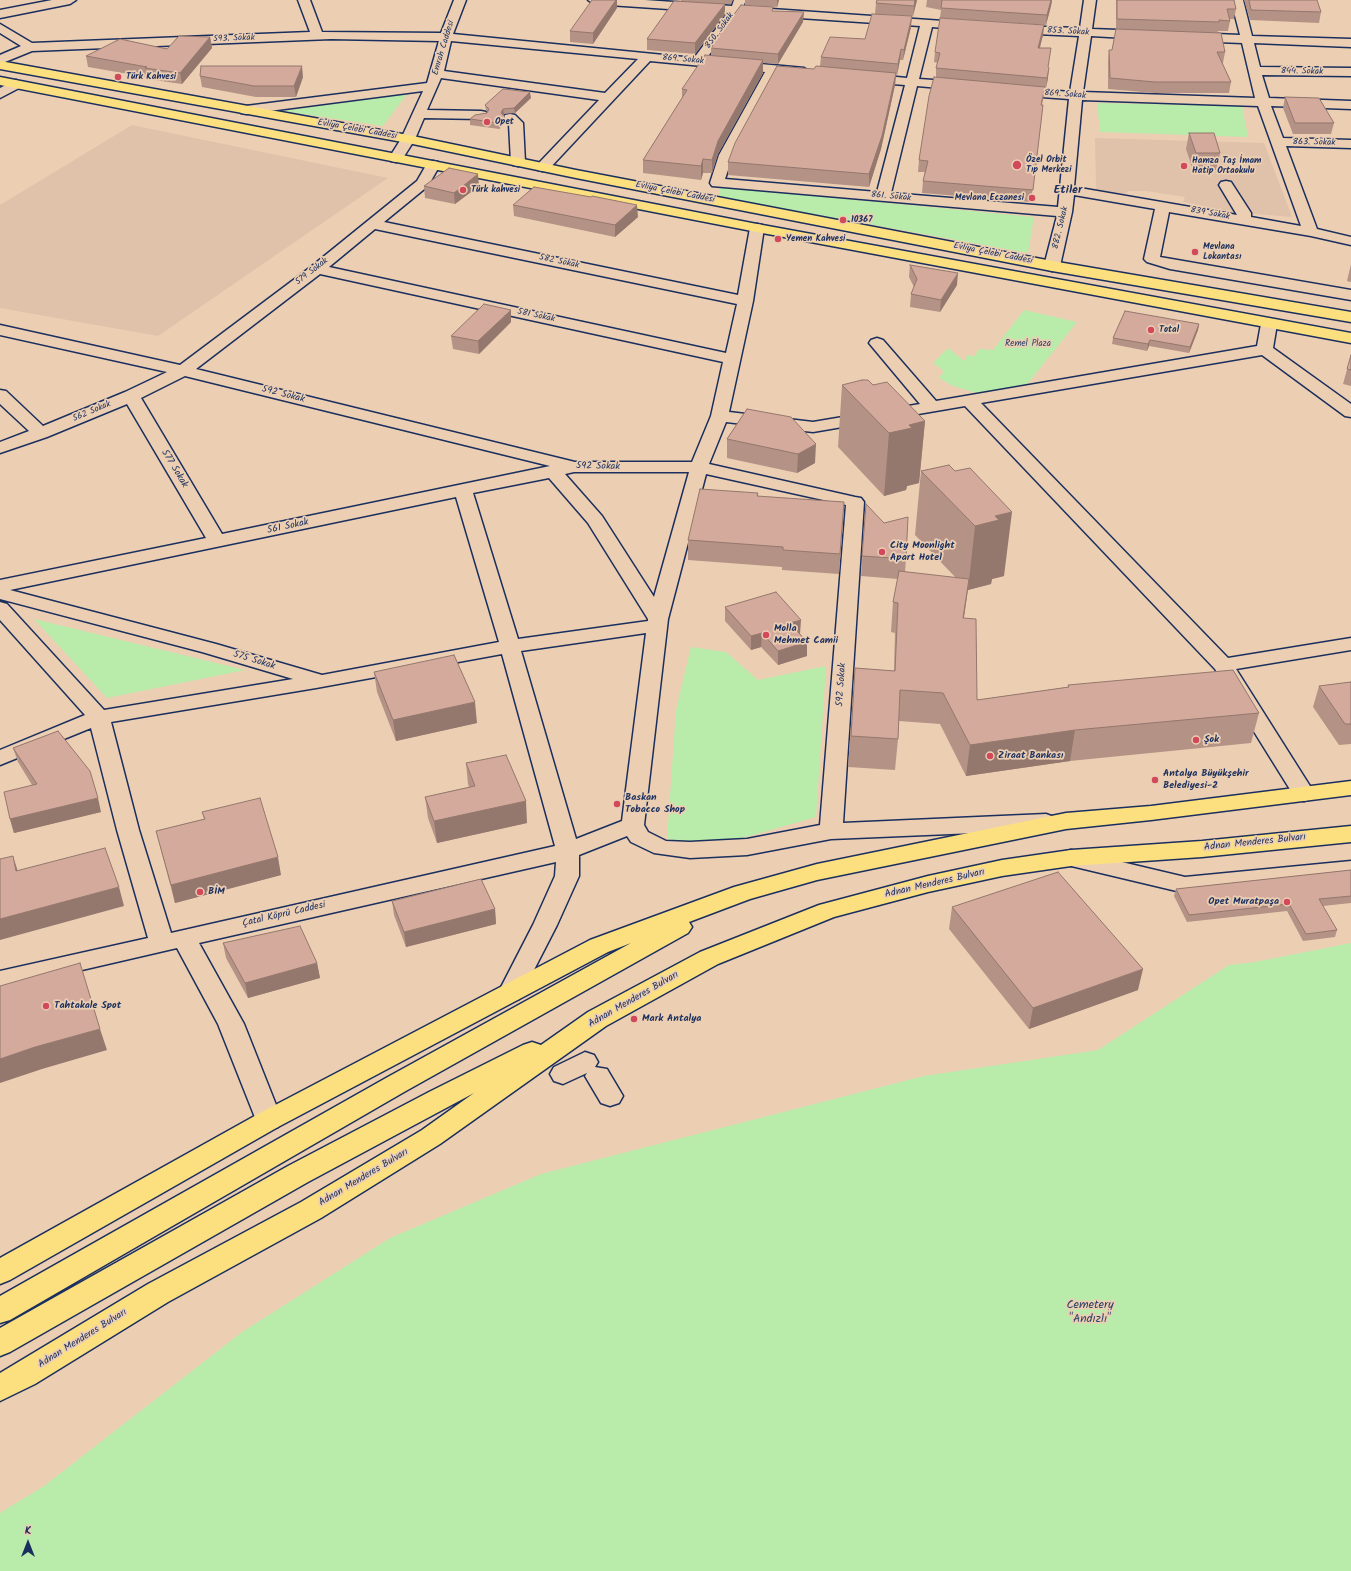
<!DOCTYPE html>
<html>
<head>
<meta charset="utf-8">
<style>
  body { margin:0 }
  #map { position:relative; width:1351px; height:1571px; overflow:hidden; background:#eccfb3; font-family:Kalam,sans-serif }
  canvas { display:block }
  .north { position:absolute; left:8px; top:1523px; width:40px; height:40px; -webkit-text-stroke:3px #eccfb3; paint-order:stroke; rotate:0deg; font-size:11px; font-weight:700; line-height:16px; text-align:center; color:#1b2f5e }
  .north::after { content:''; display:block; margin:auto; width:14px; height:18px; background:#1b2f5e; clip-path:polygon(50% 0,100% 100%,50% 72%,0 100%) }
</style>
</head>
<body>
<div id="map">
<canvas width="1351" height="1571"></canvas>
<div class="north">K</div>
</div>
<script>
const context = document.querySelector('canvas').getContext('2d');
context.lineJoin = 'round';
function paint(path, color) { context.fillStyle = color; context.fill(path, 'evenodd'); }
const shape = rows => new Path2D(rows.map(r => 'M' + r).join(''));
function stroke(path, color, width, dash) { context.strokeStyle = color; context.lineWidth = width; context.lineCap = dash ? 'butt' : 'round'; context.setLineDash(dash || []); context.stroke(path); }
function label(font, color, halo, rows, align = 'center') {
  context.font = font + ' Kalam,sans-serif'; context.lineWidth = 3.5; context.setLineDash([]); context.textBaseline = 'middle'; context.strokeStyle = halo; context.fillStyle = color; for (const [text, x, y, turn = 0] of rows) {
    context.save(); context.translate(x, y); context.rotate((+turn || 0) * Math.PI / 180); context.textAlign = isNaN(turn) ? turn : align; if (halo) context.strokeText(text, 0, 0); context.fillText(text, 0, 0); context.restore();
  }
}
paint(shape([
  [132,125,388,178,158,336,0,308,0,205],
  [1095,138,1264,143,1292,217,1231,212,1183,202,1185,197,1146,191,1129,191,1125,194,1096,190]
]), '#e0c1aa');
paint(shape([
  [407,94,383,126,283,111],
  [1097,103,1242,106,1248,137,1100,132],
  [719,187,1034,217,1028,253,719,197],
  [1024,310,1077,322,1025,387,980,394,953,386,939,378,944,371,933,363,948,348,964,361,968,355,975,356,979,349,993,350],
  [34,619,245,670,107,698],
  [691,647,726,652,758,680,826,666,816,817,750,836,711,844,667,839,676,710],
  [1351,943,1351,1571,0,1571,0,1513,44,1486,242,1332,390,1238,541,1174,924,1076,1098,1050,1229,965,1255,962]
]), '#b9ebab');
const minor = shape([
  [52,0,76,0,70,4,0,18,0,10,52,0],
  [298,0,310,0,322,32,441,33,454,0,466,0,453,34,694,58,728,13,594,4,588,0,645,0,732,6,734,0,746,0,743,7,972,23,974,26,968,30,932,27,919,79,962,82,968,86,962,90,917,86,891,193,1058,207,1069,99,1014,95,1008,91,1014,87,1070,92,1079,36,1015,33,1011,32,1009,29,1011,26,1080,28,1084,0,1096,0,1092,29,1144,31,1150,35,1144,39,1091,36,1083,92,1255,98,1242,43,1192,41,1186,37,1192,33,1240,35,1231,0,1243,0,1252,36,1351,39,1351,47,1254,43,1260,67,1351,68,1351,76,1262,75,1269,98,1351,101,1351,109,1271,106,1283,138,1351,140,1351,148,1286,146,1317,229,1351,237,1351,245,1311,236,1169,212,1160,257,1351,290,1351,300,1170,269,1147,262,1144,259,1155,209,1074,195,1072,212,1060,266,1057,269,1052,271,1047,269,1044,266,1057,216,712,186,710,183,719,155,765,72,650,61,548,170,543,171,538,170,536,167,538,164,599,100,441,78,427,110,481,111,486,112,488,115,486,118,481,119,424,118,415,139,403,158,401,161,396,162,391,161,389,158,401,139,423,91,246,114,241,113,239,110,241,107,246,106,427,83,439,41,331,39,32,51,0,64,0,55,21,46,0,33,0,24,32,43,310,32,298,0],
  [739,14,920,26,907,78,866,74,860,78,866,82,905,85,877,192,725,179,733,155,777,73,804,76,810,72,804,68,706,59,739,14],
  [451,41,638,59,605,93,444,71,451,41],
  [1082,100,1258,106,1301,226,1251,217,1251,213,1231,182,1226,181,1221,182,1219,185,1237,215,1074,187,1082,100],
  [16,80,22,84,21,87,0,98,0,88,16,80],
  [510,114,515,115,523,123,525,162,523,165,518,166,513,165,511,162,509,124,503,118,505,115,510,114],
  [433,161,438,162,440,165,428,186,384,222,738,295,750,228,752,225,757,224,762,225,764,228,753,301,729,412,813,422,920,404,869,343,871,340,877,338,883,340,936,401,1257,346,1261,324,1263,321,1269,319,1275,321,1277,324,1273,348,1351,404,1351,417,1345,416,1262,355,981,403,1228,658,1351,638,1351,650,1236,669,1315,794,1312,799,1304,801,1296,799,1215,669,965,406,813,432,726,422,709,464,855,497,861,498,864,502,843,823,1046,814,1054,817,1057,822,1054,827,1046,830,831,839,747,855,690,858,654,853,631,842,627,836,579,855,579,876,557,925,519,999,510,1002,501,999,498,993,533,925,555,876,556,862,199,943,244,1024,282,1120,278,1127,269,1130,260,1127,256,1120,218,1024,177,948,0,989,0,971,148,938,117,830,91,728,0,765,0,750,85,715,0,620,0,602,7,604,104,710,293,679,202,652,0,599,0,580,206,538,127,404,47,437,0,453,0,442,29,431,0,404,0,390,6,391,43,426,125,392,167,372,0,335,0,325,180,365,312,266,417,181,428,162,433,161],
  [375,229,737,304,726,353,329,267,375,229],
  [320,274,723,362,711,416,692,462,575,462,196,369,320,274],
  [185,376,550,466,222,534,141,398,185,376],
  [574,472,689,472,654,597,602,516,565,474,574,472],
  [706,474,846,505,820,825,747,839,690,842,666,841,648,832,644,825,668,619,706,474],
  [549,478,588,523,648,619,648,621,518,639,473,493,549,478],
  [456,497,499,642,322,675,216,644,10,590,456,497],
  [646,633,622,821,576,839,521,651,646,633],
  [502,654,555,846,171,933,139,830,111,722,316,688,502,654],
  [1071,850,1185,877,1351,861,1351,877,1185,893,1063,864,1060,858,1063,852,1071,850],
  [585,1052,594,1055,598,1062,595,1067,607,1069,623,1096,619,1103,610,1106,601,1103,585,1076,587,1073,563,1084,554,1081,550,1074,554,1067,585,1052]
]);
const major = shape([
  [0,61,408,135,576,170,1052,261,1351,312,1351,322,1052,271,576,178,408,143,0,69,0,61],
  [0,77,757,224,1351,333,1351,343,757,232,0,85,0,77],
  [1351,781,1351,795,1151,820,1066,829,817,880,750,899,689,922,692,927,688,933,404,1092,10,1320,0,1323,0,1296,386,1078,631,943,608,952,278,1127,10,1280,0,1284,0,1258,260,1113,590,940,734,887,817,864,1066,813,1151,806,1351,781],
  [1351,826,1351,842,1202,857,1071,866,1002,876,928,892,834,917,718,964,606,1026,440,1144,321,1218,168,1302,35,1384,0,1401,0,1373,148,1284,301,1202,422,1130,474,1093,308,1182,10,1352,0,1356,0,1328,288,1166,429,1092,523,1045,532,1042,541,1045,588,1012,700,952,819,905,928,876,1002,860,1071,850,1202,841,1351,826]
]);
stroke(minor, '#1b2f5e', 3);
stroke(major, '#1b2f5e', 3);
paint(minor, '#eccfb3');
paint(major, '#fce080');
paint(shape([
  [681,0,733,0,731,4,725,4,725,14,695,54,647,50,647,39,681,1],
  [745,0,779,0,777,7,745,5],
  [917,0,913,16,875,14,876,3],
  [927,0,1052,0,1051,6,1046,25,940,18,941,10,926,7],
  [1116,0,1234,0,1236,9,1234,19,1229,19,1230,21,1228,31,1218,31,1217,33,1225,52,1223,63,1222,63,1231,82,1229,93,1154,93,1108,89,1108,61,1109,50,1112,50,1116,29],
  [1244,0,1317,0,1321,12,1319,23,1250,20],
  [617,8,593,44,570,42,570,31],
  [773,11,803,22,778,64,763,63,763,73,718,154,712,173,703,173,701,180,643,173,643,160,682,98,682,89,711,55,711,45],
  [1044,25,1043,35,1040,48,1048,67,1048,78,1046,88,1045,88,1042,105,1043,105,1031,202,922,193,923,181,925,172,918,172,919,160,936,77,936,68,938,63,934,62,935,52],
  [911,27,903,60,900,60,897,75,896,74,895,85,881,149,869,187,728,175,728,162,820,66,821,57,865,39],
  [210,37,212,48,182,84,147,79,146,77,88,67,86,56,167,49],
  [200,76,303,77,296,97,256,97,202,87],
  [1285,97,1334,123,1331,134,1293,134,1283,108],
  [531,98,515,113,504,114,503,115,505,117,505,122,499,129,470,125,470,119,487,113,487,112,486,110,485,105],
  [1189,133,1220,153,1216,170,1193,170,1186,149],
  [424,186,479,186,455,204,425,198],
  [513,205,638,217,615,237,514,216],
  [1351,264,1351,282,1347,281],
  [910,265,957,285,940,312,910,307,911,294,914,287,909,277],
  [511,322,479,354,453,349,451,336],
  [1199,324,1198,330,1189,353,1149,346,1147,351,1112,344,1113,338],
  [1351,355,1351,386,1343,384],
  [842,385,873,385,925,421,919,483,907,486,906,490,884,496,838,447],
  [747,409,815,463,797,473,727,458,727,439],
  [949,465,1004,576,992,579,991,584,968,590,964,618,977,700,1068,687,1068,685,1259,713,1251,743,1070,761,966,776,940,724,899,721,898,739,895,770,848,767,855,668,894,671,895,633,891,632,893,602,898,579,861,576,866,504,906,559,905,572,956,578,915,535,921,471],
  [758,493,758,496,843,522,839,574,782,570,782,567,688,560,688,540],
  [725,607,800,634,807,642,807,656,778,665,761,647,751,650,725,621],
  [374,672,477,723,396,741,377,692],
  [1351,682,1351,744,1339,745,1313,707,1319,686],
  [13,748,101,812,14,833,10,819,32,785,18,762],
  [466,763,527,823,437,843,428,818,425,797,469,787,468,784],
  [202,812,281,875,175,903,156,831,204,819],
  [1351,870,1351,903,1323,906,1337,930,1335,937,1303,941,1287,911,1187,922,1174,896,1176,889],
  [392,901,495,909,496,924,406,947,394,915],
  [952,907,1138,990,1029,1029,949,929],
  [223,943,317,963,320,978,248,998,226,958]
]), '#b59286');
paint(shape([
  [616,0,617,0,617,8,593,44,593,33],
  [777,0,779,0,777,7],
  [915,0,917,0,913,16,914,6],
  [1051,0,1052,0,1051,6,1046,25,1047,15],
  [725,4,725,14,695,54,695,43],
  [804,12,803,22,778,64,778,54],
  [912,16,911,27,903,60,904,50],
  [1044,25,1043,35,1037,57,1038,48],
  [210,37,212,48,182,84,180,73],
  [901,49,900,60,897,75,898,64],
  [763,60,763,73,718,154,712,173,712,160,718,141],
  [302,66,303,77,296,97,294,86],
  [1049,68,1048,78,1046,88,1047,78],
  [896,73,895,85,881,149,869,187,869,174],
  [530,92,531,98,515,113,514,108],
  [503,109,504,114,502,118,501,113],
  [505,117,505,122,499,129,499,123],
  [703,159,703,173,701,180,701,166],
  [478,174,479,186,455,204,454,193],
  [637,205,638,217,615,237,615,225],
  [958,273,957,285,940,312,941,300],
  [511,310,511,322,479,354,478,341],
  [1199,324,1198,330,1189,353,1190,347],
  [1150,340,1149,346,1147,351,1148,344],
  [925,421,919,483,907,486,906,490,884,496,889,433,909,425],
  [816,444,815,463,797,473,798,454],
  [1012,512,1004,576,992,579,991,584,968,590,975,526,995,516],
  [969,579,965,609,959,648,963,618],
  [801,620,800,634,789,637,790,623],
  [762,633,761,647,751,650,751,636],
  [807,642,807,656,778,665,778,651],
  [475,702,477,723,396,741,393,720],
  [1075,730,1070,761,966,776,970,745],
  [98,798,101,812,14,833,10,819],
  [526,801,527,823,437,843,434,821],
  [13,856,19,875,16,871],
  [278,857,281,875,175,903,171,885],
  [119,887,124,906,0,940,0,919],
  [495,909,496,924,406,947,404,932],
  [317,963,320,978,248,998,245,983],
  [1143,969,1138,990,1029,1029,1033,1008],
  [100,1029,107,1050,42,1069,0,1083,0,1059,35,1047]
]), '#94776d');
const building = shape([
  [592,0,616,0,593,33,570,31,592,0],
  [877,0,915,0,914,6,876,3,877,0],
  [942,0,1051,0,1047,15,941,8,942,0],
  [1117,0,1234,0,1236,9,1227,9,1230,21,1219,20,1219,22,1117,19,1117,0],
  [1249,0,1317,0,1321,12,1251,10,1249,0],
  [674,1,725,4,695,43,647,39,674,1],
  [741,5,773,7,772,11,804,12,778,54,711,48,713,45,711,45,741,5],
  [872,14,912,16,904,50,901,49,898,64,821,57,830,37,865,39,872,14],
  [940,18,1044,25,1038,48,1051,48,1048,67,1049,68,1047,78,936,68,940,53,935,52,940,18],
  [1116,29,1221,33,1225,52,1217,52,1231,82,1155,82,1110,78,1109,50,1112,50,1116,29],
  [179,36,210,37,180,73,145,68,147,67,86,56,120,39,167,49,179,36],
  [705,55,763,60,718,141,712,160,703,159,701,166,643,160,687,90,682,89,705,55],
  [201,66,302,66,294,86,254,86,200,76,201,66],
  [777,66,814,69,816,66,896,73,882,136,869,174,728,162,735,143,777,66],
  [934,77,1045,87,1041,105,1043,105,1033,190,923,181,928,161,919,160,929,96,934,77],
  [503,89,530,92,514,108,503,109,501,113,505,117,499,123,470,119,475,115,487,113,489,109,485,105,503,89],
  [1285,97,1319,98,1334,123,1295,123,1285,97],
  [1189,133,1214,133,1220,153,1196,153,1189,133],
  [449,168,478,174,454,193,424,186,449,168],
  [534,187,591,197,592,196,637,205,615,225,513,205,534,187],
  [910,265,958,273,941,300,911,294,917,279,910,265],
  [484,304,511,310,478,341,451,336,484,304],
  [1125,311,1199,324,1190,347,1150,340,1148,344,1113,338,1125,311],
  [1351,355,1351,370,1347,369,1351,355],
  [862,380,868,380,873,385,887,382,925,421,909,425,912,428,889,433,842,385,862,380],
  [747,409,791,417,816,444,798,454,727,439,747,409],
  [949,465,955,471,970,468,1012,512,995,516,999,520,975,526,921,471,949,465],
  [700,489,758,493,757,496,844,502,840,554,783,550,783,547,688,540,700,489],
  [866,504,884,523,908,517,906,559,862,556,866,504],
  [899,571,969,579,963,618,976,619,977,700,1069,687,1068,685,1233,670,1259,713,1075,730,970,745,943,693,900,690,898,739,851,736,855,668,895,671,898,603,893,602,899,571],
  [776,592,801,620,790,623,807,642,778,651,762,633,751,636,725,607,776,592],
  [454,655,475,702,393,720,374,672,454,655],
  [1351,682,1351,724,1345,724,1319,686,1351,682],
  [58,731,90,771,98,798,10,819,4,792,37,784,13,748,58,731],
  [506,755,526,801,434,821,425,797,475,786,466,763,506,755],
  [260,798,278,857,171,885,156,831,205,819,202,812,260,798],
  [105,848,119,887,0,919,0,859,13,856,16,871,105,848],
  [1351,870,1351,896,1319,899,1337,930,1306,934,1289,904,1189,915,1176,889,1351,870],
  [1058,872,1143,969,1033,1008,952,907,1058,872],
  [481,879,495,909,404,932,392,901,481,879],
  [300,926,317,963,245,983,223,943,300,926],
  [80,963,100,1029,35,1047,0,1059,0,986,80,963]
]);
paint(building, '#d3aa9c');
stroke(building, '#94776d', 1);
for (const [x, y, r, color] of [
  [118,77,4,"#d1495b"],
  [487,122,4,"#d1495b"],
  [1017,165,5,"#d1495b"],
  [1184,166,4,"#d1495b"],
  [463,190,4,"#d1495b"],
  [1032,198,4,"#d1495b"],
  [843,220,4,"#d1495b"],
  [778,239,4,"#d1495b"],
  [1195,252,4,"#d1495b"],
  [1151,330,4,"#d1495b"],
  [882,552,4,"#d1495b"],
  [766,635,4,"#d1495b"],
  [1196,740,4,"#d1495b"],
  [990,756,4,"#d1495b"],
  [1155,780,4,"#d1495b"],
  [617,804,4,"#d1495b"],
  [200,892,4,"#d1495b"],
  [1287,902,4,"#d1495b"],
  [46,1006,4,"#d1495b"],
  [634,1019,4,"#d1495b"]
]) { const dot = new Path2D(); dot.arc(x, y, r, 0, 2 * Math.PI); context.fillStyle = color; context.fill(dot); stroke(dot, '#eccfb3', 1.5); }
label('9px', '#1b2f5e', '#eccfb3', [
  ["850. Sokak",720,31,-54],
  ["853. Sokak",1068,32,3],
  ["593. Sokak",234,39,-2],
  ["Emrah Caddesi",444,48,-73],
  ["869. Sokak",683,60,5],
  ["844. Sokak",1302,72,1],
  ["869. Sokak",1065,95,4],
  ["Evliya Çelebi Caddesi",357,130,10],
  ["863. Sokak",1314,143,1],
  ["Evliya Çelebi Caddesi",675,193,11],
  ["861. Sokak",891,197,5],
  ["839 Sokak",1210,214,10],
  ["882. Sokak",1061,228,-77],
  ["Evliya Çelebi Caddesi",993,254,11],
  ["582 Sokak",559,262,12],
  ["579 Sokak",312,272,-38],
  ["581 Sokak",536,316,12],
  ["562 Sokak",92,412,-23]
]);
label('bold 9px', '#1b2f5e', '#eccfb3', [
  ["Türk Kahvesi",126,77],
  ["Opet",495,122],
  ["Özel Orbit",1026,160],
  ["Tıp Merkezi",1026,170],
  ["Hamza Taş İmam",1192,161],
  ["Hatip Ortaokulu",1192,171],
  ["Türk kahvesi",471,190],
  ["Mevlana Eczanesi",1024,198,"right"],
  ["10367",851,220],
  ["Yemen Kahvesi",786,239],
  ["Mevlana",1203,247],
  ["Lokantası",1203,257],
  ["Total",1159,330]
], 'left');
label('9px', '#2b4266', '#eccfb3', [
  ["Remel Plaza",1028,344]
]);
label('10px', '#1b2f5e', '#eccfb3', [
  ["592 Sokak",283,395,14],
  ["592 Sokak",598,467,1],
  ["577 Sokak",174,469,59],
  ["561 Sokak",288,527,-12],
  ["575 Sokak",254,661,17],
  ["592 Sokak",842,685,-86],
  ["Adnan Menderes Bulvarı",1255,843,-6],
  ["Adnan Menderes Bulvarı",935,884,-13],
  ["Çatal Köprü Caddesi",284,915,-13],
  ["Adnan Menderes Bulvarı",634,1000,-30],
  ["Adnan Menderes Bulvarı",364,1178,-31],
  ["Adnan Menderes Bulvarı",83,1339,-32]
]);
label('bold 10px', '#1b2f5e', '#eccfb3', [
  ["City Moonlight",890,546],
  ["Apart Hotel",890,558],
  ["Molla",774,629],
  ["Mehmet Camii",774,641],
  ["Şok",1204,740],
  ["Ziraat Bankası",998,756],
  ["Antalya Büyükşehir",1163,774],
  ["Belediyesi-2",1163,786],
  ["Baskan",625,798],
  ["Tobacco Shop",625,810],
  ["BİM",208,892],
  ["Opet Muratpaşa",1279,902,"right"],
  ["Tahtakale Spot",54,1006],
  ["Mark Antalya",642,1019]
], 'left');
label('bold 12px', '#1b2f5e', '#eccfb3', [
  ["Etiler",1068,191]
]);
label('12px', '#2b4266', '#eccfb3', [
  ["Cemetery",1090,1306],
  ["\"Andızlı\"",1090,1320]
]);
</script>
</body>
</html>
